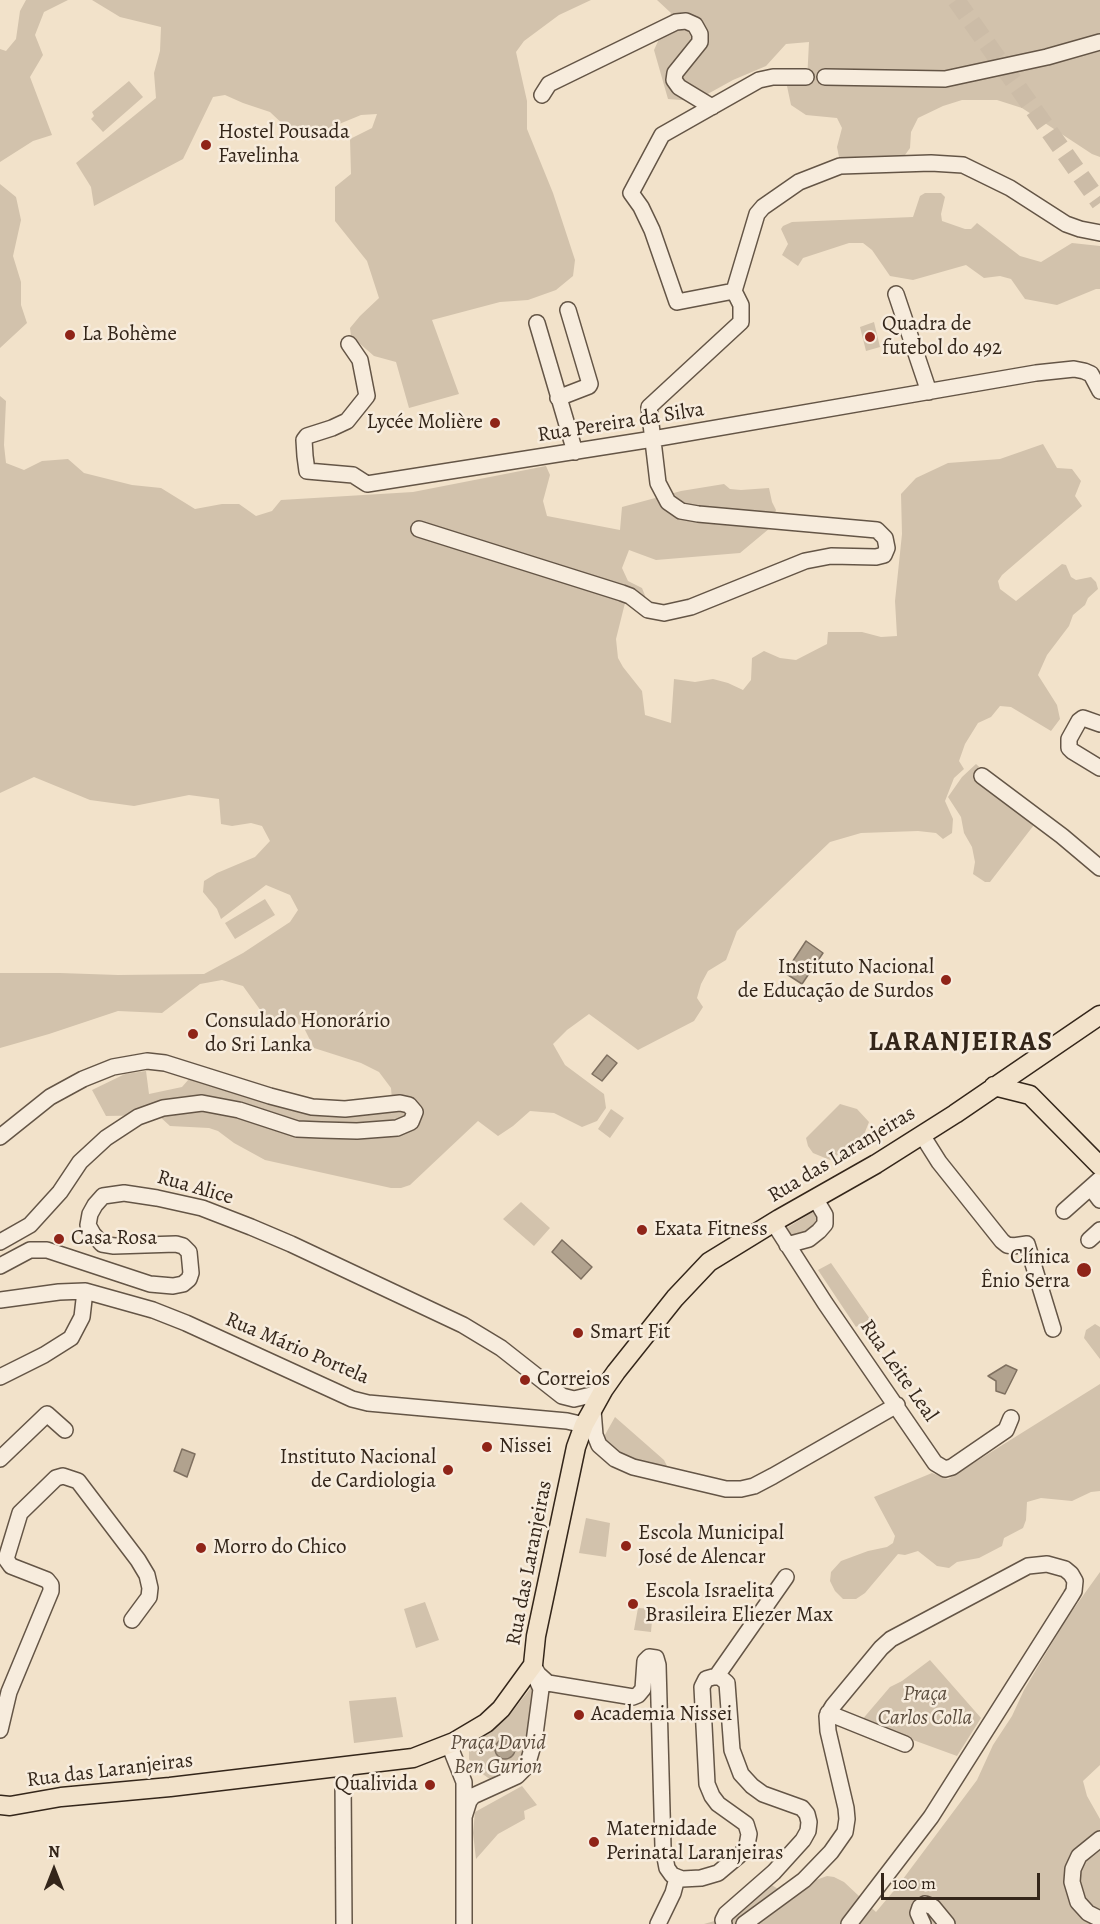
<!DOCTYPE html>
<html>
<head>
<meta charset="utf-8">
<style>
  body { margin:0 }
  #map { position:relative; width:1100px; height:1924px; overflow:hidden; background:#f2e2ca; font-family:Alegreya,serif }
  canvas { display:block }
  .north { position:absolute; left:24px; top:1840px; width:60px; height:60px; -webkit-text-stroke:4px #f7ecdd; paint-order:stroke; rotate:0deg; font-size:16px; font-weight:700; line-height:24px; text-align:center; color:#34261a }
  .north::after { content:''; display:block; margin:auto; width:21px; height:27px; background:#34261a; clip-path:polygon(50% 0,100% 100%,50% 72%,0 100%) }
  .scale { position:absolute; left:881px; top:1873px; width:159px; height:27px; box-sizing:border-box; border:3px solid #34261a; border-top:0; padding-left:8px; font-size:18px; line-height:21px; white-space:nowrap; color:#34261a; -webkit-text-stroke:4px #f7ecdd; paint-order:stroke }
</style>
</head>
<body>
<div id="map">
<canvas width="1100" height="1924"></canvas>
<div class="north">N</div>
<div class="scale">100 m</div>
</div>
<script>
const context = document.querySelector('canvas').getContext('2d');
context.lineJoin = 'round';
function paint(path, color) { context.fillStyle = color; context.fill(path, 'evenodd'); }
const shape = rows => new Path2D(rows.map(r => 'M' + r).join(''));
function stroke(path, color, width, dash) { context.strokeStyle = color; context.lineWidth = width; context.lineCap = dash ? 'butt' : 'round'; context.setLineDash(dash || []); context.stroke(path); }
function label(font, color, halo, rows, align = 'center') {
  context.font = font + ' Alegreya,serif'; context.lineWidth = 5; context.setLineDash([]); context.textBaseline = 'middle'; context.strokeStyle = halo; context.fillStyle = color; for (const [text, x, y, turn = 0] of rows) {
    context.save(); context.translate(x, y); context.rotate((+turn || 0) * Math.PI / 180); context.textAlign = isNaN(turn) ? turn : align; if (halo) context.strokeText(text, 0, 0); context.fillText(text, 0, 0); context.restore();
  }
}
paint(shape([
  [26,0,68,0,44,12,35,35,43,55,30,77,52,135,33,141,0,162,0,49,6,51,16,39,20,11],
  [92,0,591,0,559,15,524,41,516,52,527,101,527,129,553,193,575,260,573,276,556,290,528,300,500,302,432,320,459,394,409,408,396,362,374,356,351,336,350,328,360,316,379,298,367,261,335,221,335,187,351,174,350,139,372,128,377,114,361,115,310,136,288,129,270,112,243,103,225,95,213,97,183,159,94,206,91,187,76,163,156,98,154,73,160,51,161,27,120,17],
  [657,0,1100,0,1100,157,1092,154,1022,108,997,100,962,100,943,106,918,118,911,132,910,148,905,155,847,161,839,157,837,147,842,128,837,118,806,115,791,105,787,86,807,81,809,42,786,44,766,66,733,80,695,101,668,99,654,50,671,13],
  [129,81,143,97,103,132,91,119,94,116,92,112],
  [0,184,16,197,21,220,13,256,21,282,21,305,27,323,0,348],
  [925,193,941,193,945,197,941,214,942,221,965,229,971,229,977,223,1020,256,1041,262,1072,243,1100,246,1100,289,1096,289,1057,305,1025,299,1011,279,1000,276,984,278,966,265,913,280,890,276,872,250,863,243,849,243,803,258,798,266,782,255,788,244,781,229,783,226,792,222,913,217,920,196],
  [874,322,880,347,866,351,860,327],
  [0,396,6,401,4,445,6,463,24,470,42,461,68,459,84,473,132,485,161,488,195,509,222,504,239,504,256,516,272,511,281,500,413,492,546,466,550,475,543,501,547,516,620,530,622,507,681,491,724,484,730,489,741,490,769,488,772,502,776,510,770,528,740,553,656,560,629,550,622,568,628,581,642,588,646,598,636,607,625,603,616,639,618,658,623,667,642,691,645,715,671,723,674,679,695,682,713,679,728,683,743,690,751,680,752,658,764,651,780,658,796,660,827,644,828,632,862,632,881,637,897,636,895,601,902,534,901,494,916,478,948,463,1000,459,1043,444,1057,468,1072,469,1081,481,1075,496,1082,506,1002,575,998,581,1000,589,1016,601,1062,564,1066,565,1071,577,1076,580,1091,577,1096,582,1098,589,1088,598,1085,605,1073,615,1069,626,1047,655,1038,675,1057,705,1060,719,1051,731,1011,707,1000,706,991,717,978,723,965,744,959,761,964,769,954,778,945,801,953,819,952,833,943,839,936,833,918,831,861,833,830,842,737,931,726,960,708,971,701,984,697,998,703,1007,694,1021,638,1050,589,1014,567,1030,553,1044,565,1065,604,1094,606,1108,597,1121,582,1127,554,1113,530,1111,513,1126,498,1136,478,1121,410,1185,401,1188,391,1188,265,1160,234,1143,218,1131,209,1128,170,1126,158,1115,106,1116,92,1090,125,1074,146,1071,149,1094,182,1087,189,1079,317,1115,345,1117,393,1112,391,1088,379,1072,361,1063,314,1048,304,1028,293,1020,274,1029,243,986,222,980,200,984,162,1013,118,1011,49,1034,0,1048,0,973,60,973,118,975,204,974,243,953,290,922,298,910,290,895,266,885,221,919,217,909,203,892,204,881,217,873,255,857,270,841,262,826,251,823,232,826,221,824,219,799,189,795,134,806,90,800,34,777,0,793],
  [976,764,1037,821,990,882,985,882,973,874,975,862,972,847,964,833,961,817,948,797,962,777],
  [265,899,275,915,235,939,225,923],
  [840,1104,857,1109,869,1122,863,1137,830,1160,813,1153,808,1146,806,1138],
  [611,1109,624,1118,610,1138,598,1129],
  [521,1202,550,1228,534,1246,503,1219],
  [816,1210,821,1212,814,1233,789,1240,785,1229],
  [831,1263,870,1319,856,1327,818,1270],
  [1095,1324,1100,1327,1100,1359,1084,1338,1086,1330],
  [1100,1384,1100,1491,1091,1492,1072,1501,1041,1498,1027,1502,1026,1520,1023,1528,1004,1538,1002,1546,979,1558,957,1562,949,1568,937,1566,918,1551,905,1555,898,1554,865,1593,856,1599,843,1599,835,1591,830,1581,831,1572,841,1561,868,1551,887,1547,893,1543,895,1536,874,1497,932,1473,948,1479],
  [615,1417,664,1460,668,1468,620,1455,601,1442],
  [586,1518,610,1523,606,1557,579,1553],
  [1100,1572,1100,1765,1083,1781,1087,1796,1100,1819,1100,1924,704,1924,728,1917,770,1884,783,1892,795,1892,816,1880,827,1876,834,1877,844,1882,876,1912,897,1887,977,1780,993,1745,1012,1716,1024,1690,1067,1618],
  [425,1602,439,1640,416,1648,404,1609],
  [638,1608,653,1609,651,1632,634,1630],
  [930,1660,981,1718,957,1756,861,1721,890,1687,902,1681],
  [533,1685,537,1686,524,1757,519,1770,491,1780,473,1767,469,1759,469,1746,508,1717],
  [396,1697,403,1737,354,1743,349,1701],
  [522,1786,537,1805,524,1811,525,1819,498,1834,476,1859,473,1833,475,1812]
]), '#d2c2ac');
const water = shape([
  [806,941,823,953,802,984,785,973,806,941],
  [607,1055,617,1063,602,1081,592,1074,607,1055],
  [562,1240,592,1267,581,1279,552,1252,562,1240],
  [1006,1365,1017,1370,1005,1394,996,1391,996,1381,988,1376,1006,1365],
  [182,1449,195,1454,187,1477,174,1471,182,1449],
  '495 1749a10 10 0 1 1 20 0a10 10 0 1 1-20 0Z'
]);
paint(water, '#b1a28e');
stroke(water, '#7f7060', 1.5);
stroke(shape([
  [956,0,1100,203]
]), '#ccbca7', 18, [18, 9]);
const minor = shape([
  [806,77,773,77,759,80,662,135,631,193,641,207,652,230,677,302,734,291,757,214,763,207,799,182,840,166,931,163,963,165,1010,188,1066,224,1080,229,1100,233],
  [825,77,945,79,1047,57,1100,42],
  [542,95,549,84,676,22,686,21,695,25,700,34,700,42,675,73,674,80,679,87,712,107],
  [896,294,929,392],
  [537,323,575,452],
  [349,344,360,360,367,396,347,421,332,428,307,436,304,440,305,456,307,471,353,475,367,484,653,439,1036,373,1074,369,1084,371,1091,374,1100,391],
  [558,398,589,386,590,384,568,310],
  [419,529,622,593,630,596,648,610,664,613,691,607,805,561,831,556,876,557,884,555,887,548,885,538,877,530,698,514,681,511,668,502,658,483,649,407,741,322,741,305,734,291],
  [1100,724,1083,718,1079,721,1069,739,1069,748,1072,751,1100,768],
  [982,776,1062,836,1100,868],
  [922,1135,939,1162,1002,1241,1007,1245,1013,1246,1027,1244,1053,1329],
  [0,1137,50,1097,83,1079,113,1067,147,1061,165,1063,270,1096,312,1107,345,1109,400,1103,409,1105,415,1112,411,1122,397,1128,357,1131,321,1130,297,1129,239,1110,202,1103,163,1108,138,1117,106,1138,80,1162,60,1192,30,1225,0,1242],
  [1093,1186,1094,1192,1100,1200],
  [1064,1211,1100,1179],
  [773,1222,825,1303,935,1463,945,1469,952,1467,1006,1430,1011,1418],
  [1089,1240,1100,1230],
  [787,1245,809,1239,819,1231,825,1224,825,1215,815,1198],
  [0,1266,30,1250,47,1250,150,1284,173,1286,183,1284,189,1279,191,1273,189,1252,183,1246,176,1244,114,1246,102,1244,93,1234,88,1225,90,1214,95,1205,103,1196,124,1193,157,1198,202,1208,251,1227,291,1244,463,1325,501,1348,562,1396,574,1399,591,1395,604,1389],
  [0,1300,59,1292,85,1291,153,1310,186,1323,352,1399,368,1403,567,1421,584,1425],
  [0,1377,44,1355,71,1338,82,1317,85,1291],
  [593,1410,595,1435,599,1445,615,1459,633,1467,726,1489,741,1489,754,1486,773,1476,897,1405],
  [0,1459,47,1414,65,1430],
  [533,1665,538,1674,548,1683,633,1697,638,1695,643,1689,645,1661,649,1657,656,1658,658,1665,663,1847,667,1868,672,1875,682,1879,701,1878,718,1873,743,1852,747,1845,749,1834,746,1824,718,1804,712,1796,707,1784,702,1687,706,1679,713,1677,720,1677,727,1683,732,1750,741,1774,752,1786,763,1794,802,1808,807,1814,809,1822,808,1831,803,1840,774,1872,726,1914,723,1920,724,1924],
  [716,1677,786,1577],
  [828,1713,905,1744],
  [0,1730,9,1692,51,1591,51,1585,47,1580,11,1566,6,1559,20,1513,56,1478,63,1476,78,1481,138,1560,147,1575,150,1588,149,1597,132,1620],
  [454,1742,452,1752,464,1782,464,1924],
  [464,1817,469,1801,473,1796,517,1776,527,1766,534,1742,541,1689,536,1678,532,1676],
  [1100,1839,1079,1856,1073,1869,1072,1882,1078,1902,1088,1913,1100,1919],
  [344,1924,343,1778,349,1765],
  [658,1924,673,1893,677,1878],
  [744,1924,804,1880,831,1852,845,1832,847,1819,846,1808,828,1731,827,1716,833,1706,881,1648,891,1639,1028,1566,1047,1564,1065,1569,1071,1574,1075,1581,1074,1591,1071,1596,931,1817,849,1924],
  [923,1924,918,1913,920,1907,925,1904,933,1907,947,1924]
]);
const major = shape([
  [994,1086,1030,1095,1100,1166],
  [0,1805,10,1806,61,1797,170,1787,413,1758,454,1742,486,1723,501,1709,533,1665,536,1636,576,1447,584,1425,604,1389,616,1372,675,1298,709,1262,779,1219,876,1164,955,1114,1100,1015]
]);
stroke(minor, '#645546', 18);
stroke(major, '#34261a', 21);
stroke(minor, '#f7ecdd', 15);
stroke(major, '#f2e2ca', 18);
for (const [x, y, r, color] of [
  [206,145,6,"#8f2418"],
  [70,335,6,"#8f2418"],
  [870,337,6,"#8f2418"],
  [495,423,6,"#8f2418"],
  [946,980,6,"#8f2418"],
  [193,1034,6,"#8f2418"],
  [642,1230,6,"#8f2418"],
  [59,1239,6,"#8f2418"],
  [1084,1270,8,"#8f2418"],
  [578,1333,6,"#8f2418"],
  [525,1380,6,"#8f2418"],
  [487,1447,6,"#8f2418"],
  [448,1470,6,"#8f2418"],
  [626,1546,6,"#8f2418"],
  [201,1548,6,"#8f2418"],
  [633,1604,6,"#8f2418"],
  [579,1715,6,"#8f2418"],
  [430,1785,6,"#8f2418"],
  [594,1842,6,"#8f2418"]
]) { const dot = new Path2D(); dot.arc(x, y, r, 0, 2 * Math.PI); context.fillStyle = color; context.fill(dot); stroke(dot, '#f7ecdd', 2); }
label('21px', '#34261a', '#f7ecdd', [
  ["Hostel Pousada",218,133],
  ["Favelinha",218,157],
  ["Quadra de",882,325],
  ["futebol do 492",882,349],
  ["La Bohème",82,335],
  ["Lycée Molière",483,423,"right"],
  ["Instituto Nacional",934,968,"right"],
  ["de Educação de Surdos",934,992,"right"],
  ["Consulado Honorário",205,1022],
  ["do Sri Lanka",205,1046],
  ["Exata Fitness",654,1230],
  ["Casa Rosa",71,1239],
  ["Clínica",1070,1258,"right"],
  ["Ênio Serra",1070,1282,"right"],
  ["Smart Fit",590,1333],
  ["Correios",537,1380],
  ["Nissei",499,1447],
  ["Instituto Nacional",436,1458,"right"],
  ["de Cardiologia",436,1482,"right"],
  ["Escola Municipal",638,1534],
  ["José de Alencar",638,1558],
  ["Morro do Chico",213,1548],
  ["Escola Israelita",645,1592],
  ["Brasileira Eliezer Max",645,1616],
  ["Academia Nissei",591,1715],
  ["Qualivida",418,1785,"right"],
  ["Maternidade",606,1830],
  ["Perinatal Laranjeiras",606,1854]
], 'left');
label('21px', '#34261a', '#f7ecdd', [
  ["Rua Pereira da Silva",621,423,-9],
  ["Rua das Laranjeiras",842,1155,-31],
  ["Rua Alice",195,1188,16],
  ["Rua Mário Portela",297,1349,23],
  ["Rua Leite Leal",898,1371,55],
  ["Rua das Laranjeiras",530,1563,-79],
  ["Rua das Laranjeiras",110,1771,-7]
]);
label('italic 21px', '#5c4d3e', '#f7ecdd', [
  ["Praça",925,1695],
  ["Carlos Colla",925,1719],
  ["Praça David",498,1744],
  ["Ben Gurion",498,1768]
]);
context.letterSpacing = '1.5px';
label('bold 27px', '#34261a', '#f7ecdd', [
  ["LARANJEIRAS",961,1043]
]);
context.letterSpacing = '0px';
</script>
</body>
</html>
